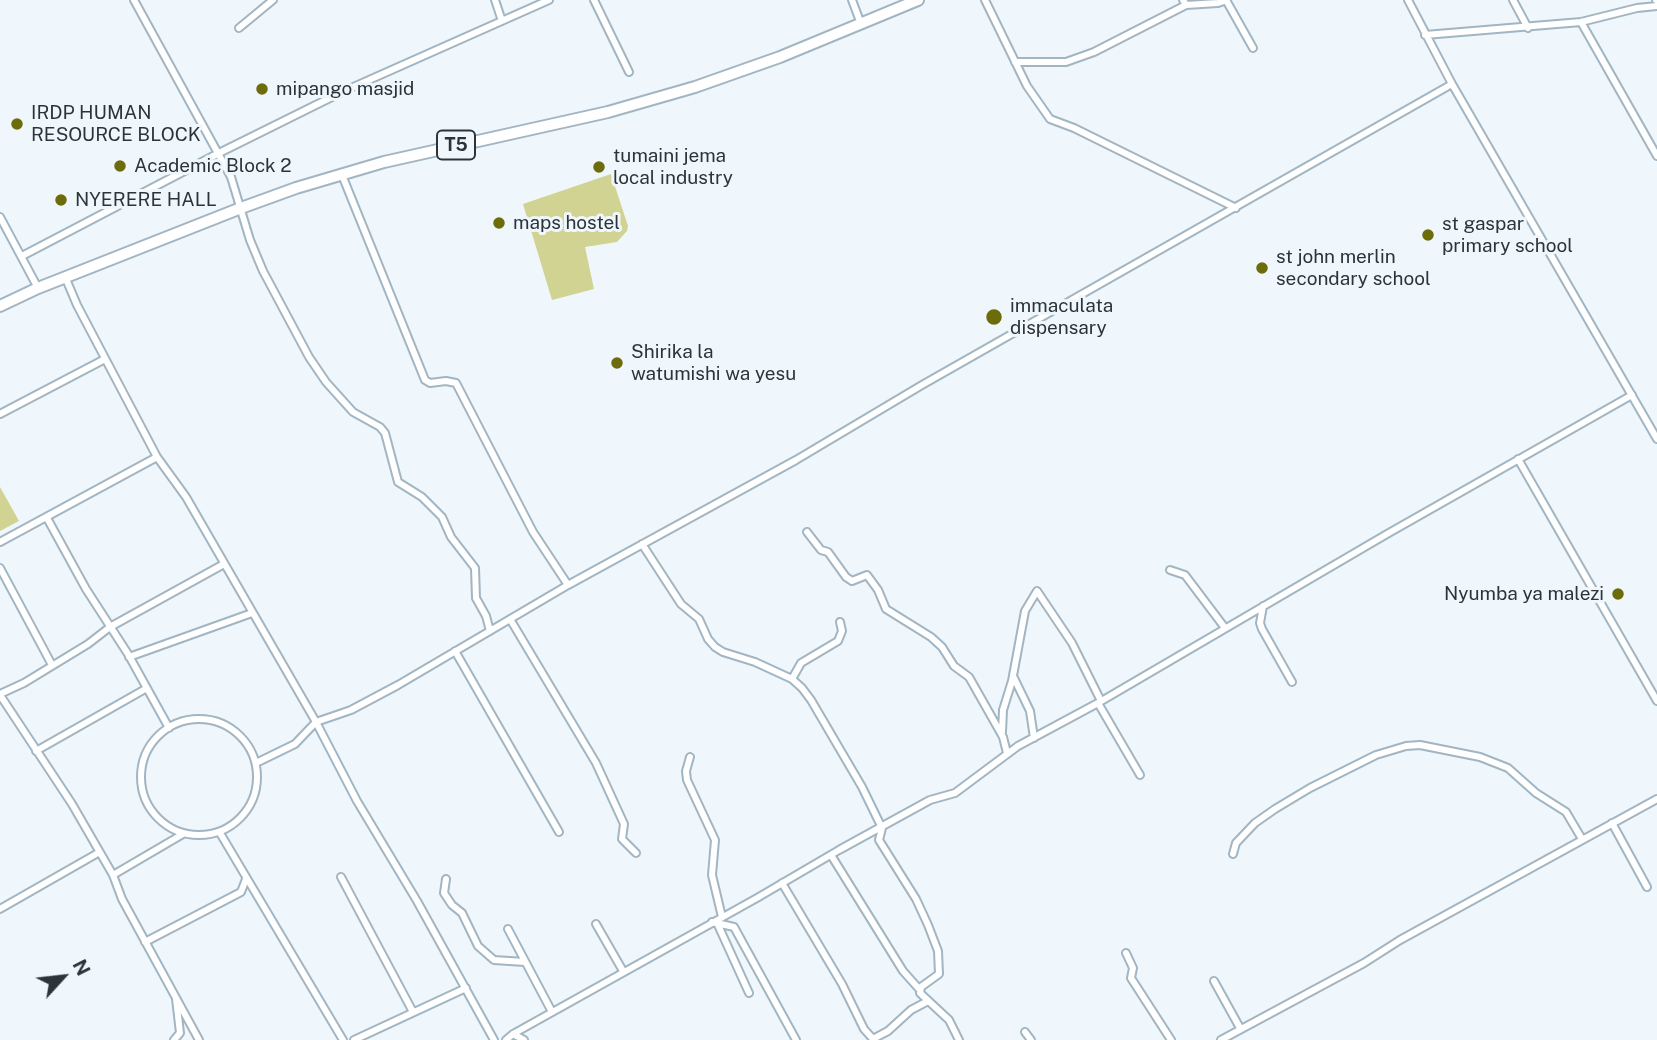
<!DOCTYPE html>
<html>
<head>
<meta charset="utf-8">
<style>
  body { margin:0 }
  #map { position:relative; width:1657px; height:1040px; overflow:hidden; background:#eff7fd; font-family:"Public Sans",sans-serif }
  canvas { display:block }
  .north { position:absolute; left:28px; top:942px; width:70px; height:70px; -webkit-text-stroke:5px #eff7fd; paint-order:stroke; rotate:63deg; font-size:19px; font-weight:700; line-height:28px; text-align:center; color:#2c3439 }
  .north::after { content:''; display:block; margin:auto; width:24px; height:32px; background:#2c3439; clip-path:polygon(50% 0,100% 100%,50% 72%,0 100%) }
</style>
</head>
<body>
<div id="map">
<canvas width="1657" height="1040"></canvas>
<div class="north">N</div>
</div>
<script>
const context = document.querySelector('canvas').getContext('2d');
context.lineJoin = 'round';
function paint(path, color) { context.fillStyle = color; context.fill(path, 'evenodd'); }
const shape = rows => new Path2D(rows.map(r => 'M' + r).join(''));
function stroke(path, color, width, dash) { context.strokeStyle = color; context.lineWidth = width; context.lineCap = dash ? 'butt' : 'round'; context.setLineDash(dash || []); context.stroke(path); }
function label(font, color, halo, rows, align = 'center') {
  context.font = font + ' "Public Sans",sans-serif'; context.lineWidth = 6; context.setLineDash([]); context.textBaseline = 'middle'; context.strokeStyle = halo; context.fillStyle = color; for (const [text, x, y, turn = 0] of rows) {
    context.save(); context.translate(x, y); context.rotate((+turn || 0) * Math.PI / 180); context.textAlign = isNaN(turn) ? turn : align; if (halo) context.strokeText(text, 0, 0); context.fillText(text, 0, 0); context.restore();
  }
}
paint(shape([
  [611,174,628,226,627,231,617,242,585,247,594,289,552,300,523,204],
  [0,487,19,521,0,531]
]), '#d1d392');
const minor = shape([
  [134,0,231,177,250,240,263,271,309,357,326,382,353,412,380,427,385,433,398,482,422,497,442,517,451,537,475,568,476,598,486,616,490,631],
  [495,0,502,21],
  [594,0,629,72],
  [852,0,861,24],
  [985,0,1027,86,1050,119,1074,128,1236,208],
  [1183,0,1186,5,1218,3,1227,0],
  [1226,0,1253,48],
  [1408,0,1452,84,1657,439],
  [1513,0,1528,28],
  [1656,0,1657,0],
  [1581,22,1657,156],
  [239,28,273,0],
  [1425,35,1581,22,1637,8,1657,6],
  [1015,62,1066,62,1094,52,1186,5],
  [342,175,425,380,430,383,446,381,456,383,533,532,568,585],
  [0,217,38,288],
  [22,256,219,153,342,92,549,0],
  [66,279,77,305,157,457,186,497,316,722,357,801,417,901,494,1040],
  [0,414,105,359],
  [1518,459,1657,701],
  [47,518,86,589,128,654,169,728],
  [807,532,821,550,828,552,846,577,852,581,867,575,878,590,886,609,931,637,942,647,954,666,969,677,1003,737,1007,753],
  [0,542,157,457],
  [642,544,681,604,699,619,708,639,715,647,723,652,755,662,792,679,802,688,811,700,862,787,882,828,879,840,916,899,928,925,938,951,939,974,921,987,920,993,949,1020,959,1040],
  [0,568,52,665],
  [1170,570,1185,575,1225,628],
  [1263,606,1260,623,1262,629,1292,682],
  [510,619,596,763,624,824,622,839,636,853],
  [455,651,559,832],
  [129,657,252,613],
  [1014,678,1030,711,1034,738],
  [792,679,801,663,838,641,842,631,840,622],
  [0,694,24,683,88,644,110,627,224,564],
  [0,695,72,804,113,875,122,899,199,1040],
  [1098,703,1140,775],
  '141 777a58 58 0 1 1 116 0a58 58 0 1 1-116 0Z',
  [1002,732,1003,710,1012,681,1025,611,1037,591,1072,643,1101,701],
  [36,751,147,688],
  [690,757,686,771,687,780,715,840,712,875,722,917],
  [256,763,295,744,316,722,351,710,398,685,568,585,796,460,922,385,1452,84],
  [1612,823,1647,887],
  [220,833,343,1040],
  [1233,854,1236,843,1255,823,1275,809,1310,788,1376,755,1406,746,1420,745,1480,757,1508,768,1536,793,1566,812,1582,839],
  [831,855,903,971,920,990],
  [113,875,183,834],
  [341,877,413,1012],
  [446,879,444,893,452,905,462,913,478,946,494,960,525,962],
  [782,883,842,984,864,1029,873,1039,888,1031,911,1010,928,1001],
  [0,909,98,853],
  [712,922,734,927,796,1040],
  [596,924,623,971],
  [718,925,749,993],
  [508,929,552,1012],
  [145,942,241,892,246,879],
  [1126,953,1133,968,1131,978,1171,1040],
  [1214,981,1240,1028],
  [1025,1032,1031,1040],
  [513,1034,524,1040],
  [174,1040,180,1033,176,999],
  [354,1040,466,988],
  [506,1040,513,1034,757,898,839,850,930,800,955,793,1018,746,1098,703,1387,534,1632,395],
  [1221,1040,1364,963,1400,940,1657,799]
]);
const trunk = shape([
  [0,306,38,288,241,208,296,188,384,162,608,112,695,87,780,57,918,0]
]);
stroke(minor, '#a2b5c2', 10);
stroke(trunk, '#a2b5c2', 14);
stroke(minor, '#fff', 6);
stroke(trunk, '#fff', 10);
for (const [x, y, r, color] of [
  [262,89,7,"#6c6c0b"],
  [17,124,7,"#6c6c0b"],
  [120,166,7,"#6c6c0b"],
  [599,167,7,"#6c6c0b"],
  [61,200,7,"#6c6c0b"],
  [499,223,7,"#6c6c0b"],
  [1428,235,7,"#6c6c0b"],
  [1262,268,7,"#6c6c0b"],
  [994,317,9,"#6c6c0b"],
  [617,363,7,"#6c6c0b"],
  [1618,594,7,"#6c6c0b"]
]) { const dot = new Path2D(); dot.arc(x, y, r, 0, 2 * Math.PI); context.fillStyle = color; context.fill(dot); stroke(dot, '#eff7fd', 2.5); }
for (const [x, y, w] of [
  [456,145,38]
]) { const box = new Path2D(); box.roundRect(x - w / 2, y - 14.5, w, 29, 5); context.fillStyle = '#eff7fd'; context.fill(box); stroke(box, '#2c3439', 2); }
label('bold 18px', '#2c3439', null, [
  ["T5",456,145]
]);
label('19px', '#2c3439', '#eff7fd', [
  ["mipango masjid",276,89],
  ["IRDP HUMAN",31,113],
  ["RESOURCE BLOCK",31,135],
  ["tumaini jema",613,156],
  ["local industry",613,178],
  ["Academic Block 2",134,166],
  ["NYERERE HALL",75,200],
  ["maps hostel",513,223],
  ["st gaspar",1442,224],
  ["primary school",1442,246],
  ["st john merlin",1276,257],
  ["secondary school",1276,279],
  ["immaculata",1010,306],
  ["dispensary",1010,328],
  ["Shirika la",631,352],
  ["watumishi wa yesu",631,374],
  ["Nyumba ya malezi",1604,594,"right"]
], 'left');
</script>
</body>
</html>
